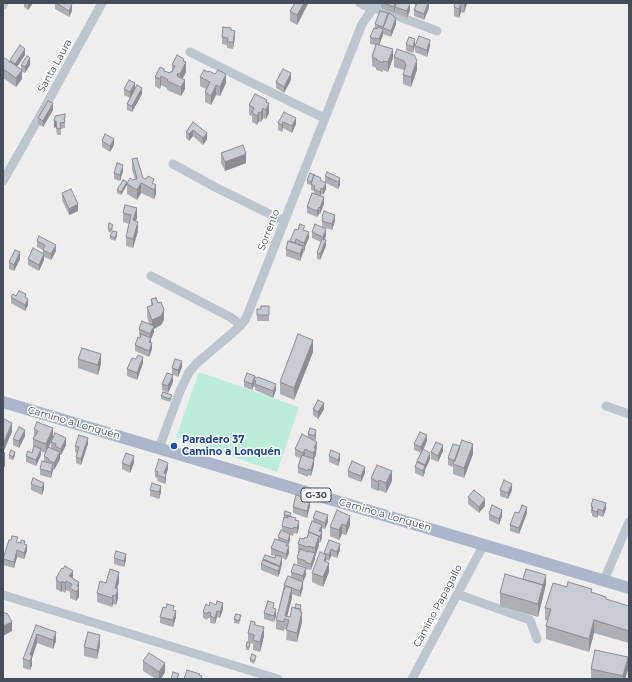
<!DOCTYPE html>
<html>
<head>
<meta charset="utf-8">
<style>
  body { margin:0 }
  #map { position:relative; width:632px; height:682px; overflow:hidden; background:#f0eded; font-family:Montserrat,sans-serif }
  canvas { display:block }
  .frame { position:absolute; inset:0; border:4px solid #454d5a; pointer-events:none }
</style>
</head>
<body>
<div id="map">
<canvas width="632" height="682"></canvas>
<div class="frame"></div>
</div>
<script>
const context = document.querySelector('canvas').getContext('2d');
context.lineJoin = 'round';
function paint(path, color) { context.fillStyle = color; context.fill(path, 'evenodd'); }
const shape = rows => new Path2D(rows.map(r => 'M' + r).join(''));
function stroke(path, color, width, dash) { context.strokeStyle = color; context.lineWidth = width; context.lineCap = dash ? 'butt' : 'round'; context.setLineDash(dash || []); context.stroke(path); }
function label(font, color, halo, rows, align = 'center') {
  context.font = font + ' Montserrat,sans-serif'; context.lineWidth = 3; context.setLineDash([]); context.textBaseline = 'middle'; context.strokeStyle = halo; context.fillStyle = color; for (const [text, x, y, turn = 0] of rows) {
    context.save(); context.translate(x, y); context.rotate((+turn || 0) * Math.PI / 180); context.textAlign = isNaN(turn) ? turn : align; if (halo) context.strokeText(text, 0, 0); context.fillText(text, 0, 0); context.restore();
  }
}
paint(shape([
  [199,372,299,407,277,472,176,437]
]), '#bbeed8');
stroke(shape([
  [360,3,366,6,379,9,437,31],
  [3,5,4,3],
  [190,52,248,81,324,118],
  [173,164,215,187,284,221],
  [3,181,40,116,102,3],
  [151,276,230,317,241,325],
  [606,406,629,414],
  [159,448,180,391,189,372,197,363,237,329,245,320,247,316,362,24,377,3],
  [604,580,629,522],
  [457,594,530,620,537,639],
  [3,595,278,679],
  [412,679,484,544]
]), '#bdc5cf', 9);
stroke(shape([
  [3,402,629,588]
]), '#acb7cc', 12);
paint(shape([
  [24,3,33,3,28,10,24,7],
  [55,3,72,11,69,17,55,9],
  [293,3,308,3,297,25,290,21,290,11,294,4],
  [381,3,408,3,410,10,407,18,395,13,395,11,394,13,381,8],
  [415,3,429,3,429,8,424,20,414,16,414,10,415,7],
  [455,3,467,3,464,13,461,12,459,18,454,16,454,7],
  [388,16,394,17,396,24,391,37,383,34,383,32,383,35,379,45,393,58,388,72,383,70,383,72,376,70,376,68,372,66,372,57,376,44,375,44,375,45,370,44,370,37,375,28,375,24],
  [231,30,235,37,233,49,227,48,227,45,222,44,222,37],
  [415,39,413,53,406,51,406,44],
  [415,46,430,46,427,57,415,52],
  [397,49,417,70,411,87,403,84,403,75,405,71,404,70,394,67,394,57],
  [25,55,17,67,21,69,21,65,30,65,25,73,22,72,22,79,16,87,3,78,3,57,10,62,10,60],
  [184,62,186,72,182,79,185,89,181,96,167,90,167,88,161,85,160,89,155,86,155,77,164,71,170,73,172,71,172,65],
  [200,77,226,83,220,96,216,95,211,105,205,102,205,92,206,89,200,86],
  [291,80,284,93,276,88,276,82],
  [124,89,135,89,142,94,132,112,127,110,127,104,130,98,124,95],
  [267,102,269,113,266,119,263,118,261,122,259,121,257,125,252,122,252,116,249,115,249,105],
  [53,110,43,127,38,124,38,118],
  [55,116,65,118,65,128,61,129,61,135,57,135,56,127,54,128,54,119,55,118],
  [296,118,296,124,292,133,283,128,282,132,278,130,278,123],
  [193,122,207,139,203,145,193,136,189,141,186,138,186,132],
  [102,141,114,145,110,152,102,147],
  [221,153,246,163,225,171,221,163],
  [132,159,143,178,154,184,156,194,154,199,141,193,137,200,127,194,127,184,133,180,135,180,132,169],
  [123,171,120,181,114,179,114,173],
  [327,172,340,185,338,189,326,183,326,189,323,195,321,194,320,196,324,204,320,214,319,214,317,217,307,213,307,207,314,193,314,191,311,190,311,185,307,184,307,180,321,181,325,182,325,176],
  [127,185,121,195,117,193,117,190],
  [62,193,78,211,69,215,62,200],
  [125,205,137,218,136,221,138,231,133,248,126,246,126,237,129,224,123,222,123,213],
  [322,217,335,221,332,230,322,227],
  [108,228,113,228,111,233,108,231],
  [298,230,305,230,309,238,305,246,305,250,304,253,303,252,300,261,286,256,286,249,290,242,290,241],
  [312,232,326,236,324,240,326,246,320,260,317,259,317,253,321,242,312,238],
  [110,236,117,236,115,241,110,239],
  [37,241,56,251,51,260,44,257,44,260,39,271,28,265,28,259,43,253,43,250,37,247],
  [20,259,14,271,9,269,9,262],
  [16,296,26,297,28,305,25,311,11,303,11,297],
  [151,299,164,320,161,325,154,329,154,332,151,339,151,342,152,349,149,357,135,351,135,345,140,336,139,335,139,329,149,324,147,317,147,307,151,306],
  [269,306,269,321,257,321,257,309,261,309],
  [313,352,294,400,280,394,280,382],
  [78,359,101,364,98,375,78,368],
  [136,359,143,363,137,380,127,376,127,369],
  [182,367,178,377,172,374,172,368],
  [255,378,276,390,273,398,255,390,255,387,254,387,254,385,252,390,244,387,244,381],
  [173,382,168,393,162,390,162,384],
  [161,396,172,398,170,402,161,399],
  [313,409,324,409,318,419,313,415],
  [34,429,53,437,66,445,61,455,60,455,60,459,54,470,53,469,51,478,40,475,40,469,44,461,44,456,45,453,41,451,41,455,36,466,26,462,26,456,32,453,33,448,33,439,34,436],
  [51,442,51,448,49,447],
  [308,434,316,436,315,441,317,448,316,450,316,455,314,459,314,465,311,476,308,475,308,477,298,473,298,467,300,458,295,456,295,449,308,437],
  [25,436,19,448,13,445,13,439],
  [427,441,423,450,430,459,425,470,425,472,423,477,415,473,415,467,421,453,414,450,414,444],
  [88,444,81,465,76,463,76,457,77,453,75,452,75,446],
  [443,451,438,462,431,459,431,452],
  [473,454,464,478,453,474,453,467,448,465,448,458],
  [9,455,15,455,13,460,9,459],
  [329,456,340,460,338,466,329,462],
  [122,463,134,463,130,473,122,469],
  [168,469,166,474,166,480,165,484,157,481,157,478,155,477,155,471],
  [348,471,365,473,361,482,348,477],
  [371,478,392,481,386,493,379,490,378,491,371,488],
  [31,484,44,489,42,495,31,490],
  [150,490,161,492,159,499,150,496],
  [500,490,512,490,508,499,500,496],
  [468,497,485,506,479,513,468,504],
  [310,506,307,518,293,513,293,507],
  [591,506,606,509,603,517,598,515,597,518,592,516,592,513,591,513],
  [519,513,527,513,519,534,510,531,510,525],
  [489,514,502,516,499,525,489,520],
  [284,515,291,516,296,520,299,528,297,534,294,533,293,536,290,535,290,540,288,546,289,553,286,560,282,558,282,564,278,577,261,570,261,564,263,561,263,559,275,558,275,556,271,555,271,548,278,540,278,537,282,530,282,526,284,517],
  [350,516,350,525,346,535,342,534,339,540,330,536,330,527],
  [313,518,328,522,325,529,322,528,322,538,320,543,319,543,319,545,315,557,311,570,306,569,306,575,303,582,303,588,300,597,292,594,292,598,287,617,290,617,295,608,301,608,302,622,297,642,286,640,287,629,284,629,284,631,276,629,276,620,284,585,291,577,291,572,305,568,305,567,297,564,297,558,298,553,298,544,304,539,307,538,308,532,313,522],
  [329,540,340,550,337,558,331,556,329,561,326,560,329,572,323,587,312,582,312,573,324,554],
  [18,542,25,544,27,551,24,559,17,557,14,568,3,565,3,559],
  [114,558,126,560,124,567,114,564],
  [56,578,73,578,79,582,79,597,76,601,70,598,70,592,66,590,65,593,62,591,61,592,56,589],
  [523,579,546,584,538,617,500,606,500,593],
  [119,582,117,589,118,598,116,605,113,604,112,607,97,602,97,593,106,583],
  [567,587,592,592,606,599,629,606,629,643,594,633,589,652,546,639,546,626,548,621,545,620,545,608],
  [274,608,276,615,274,622,264,619,264,613],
  [223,609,220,618,217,617,215,624,210,623,210,618,208,618,207,620,203,618,203,612],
  [174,611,176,617,173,627,160,623,160,617],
  [234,619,241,619,239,624,234,623],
  [36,625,56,641,53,649,37,643,32,658,32,665,30,670,23,668,23,659],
  [255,625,264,636,260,652,253,650,253,644,248,642,248,633],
  [100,645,97,659,84,656,84,647],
  [250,646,249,650,246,650,246,647],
  [250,659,256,659,254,664,250,662],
  [143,661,165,672,161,679,156,679,143,671],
  [591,669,628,670,625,679,591,679]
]), '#adafb5');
paint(shape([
  [28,3,33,3,28,10],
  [304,3,308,3,308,4,297,25,297,15],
  [395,3,398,3,395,7,395,11,394,13,394,7],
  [429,3,429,8,424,20,424,14],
  [461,3,461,12,459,18,459,9],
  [464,3,467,3,464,13],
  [72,4,72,11,69,17,69,11],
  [410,4,410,10,407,18,407,11],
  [388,13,388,20,383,28,383,35,379,45,379,39,383,30,383,27],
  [396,18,396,24,391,37,391,31],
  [235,31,235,37,233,49,233,42],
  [415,39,415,46,413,53,413,47],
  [430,40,430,46,427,57,427,50],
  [25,49,25,55,15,70,15,64],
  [393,49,393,58,388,72,388,62],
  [30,58,30,65,25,73,25,67],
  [184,59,184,65,186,62,186,72,180,84,180,74],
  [417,60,417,70,411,87,411,77],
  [22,70,22,79,16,87,16,78],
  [291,73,291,80,284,93,284,87],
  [226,74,226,83,220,96,220,87],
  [161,76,161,85,160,89,160,79],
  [185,80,185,89,181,96,181,87],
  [135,83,135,90,130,98,130,92],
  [216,85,216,95,211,105,211,96],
  [142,88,142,94,132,112,132,106],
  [267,100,267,108,269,103,269,113,266,119,266,102],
  [53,103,53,110,43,127,43,121],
  [263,108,263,118,261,122,261,113],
  [259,112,259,121,257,125,257,116],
  [296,118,296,124,292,133,292,126],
  [54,121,56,121,56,127,54,128],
  [283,122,283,128,282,132,282,125],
  [193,130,193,136,189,141,189,134],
  [207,133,207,139,203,145,203,138],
  [114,139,114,145,110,152,110,146],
  [246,154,246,163,225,171,225,162],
  [123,165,123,171,120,181,120,175],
  [340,178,340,185,338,189,338,182],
  [127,182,127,185,121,195,121,192],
  [141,183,141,193,137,200,137,190],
  [326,183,326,189,323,195,323,189],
  [156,185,156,194,154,199,154,190],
  [321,188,321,194,320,198,320,192],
  [324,197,324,204,320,214,320,208],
  [78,204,78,211,69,215,69,209],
  [319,207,319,214,317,217,317,211],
  [137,208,137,218,133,229,133,220],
  [335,215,335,221,332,230,332,224],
  [138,222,138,231,133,248,133,239],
  [326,229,326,236,323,243,323,237],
  [117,232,117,236,115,241,115,238],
  [309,232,309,238,304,249,304,243],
  [326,240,326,246,320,260,320,254],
  [56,245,56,251,51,260,51,254],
  [303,246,303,253,300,261,300,254],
  [20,252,20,259,14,271,14,265],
  [44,254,44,260,39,271,39,265],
  [28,299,28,305,25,311,25,305],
  [164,310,164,320,161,325,154,329,154,332,151,339,151,344,149,342,150,339,150,334,152,330,152,320],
  [313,340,313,352,294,400,294,388],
  [152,343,152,349,149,357,149,351],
  [101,354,101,364,98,375,98,365],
  [143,357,143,363,137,380,137,373],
  [182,361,182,367,178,377,178,370],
  [173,375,173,382,168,393,168,386],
  [255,376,255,381,254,380,254,385,252,390,252,384],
  [276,384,276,390,273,398,273,391],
  [324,403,324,409,318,419,318,412],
  [12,423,12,432,3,453,3,444],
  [53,428,53,437,46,454,46,444],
  [25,430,25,436,19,448,19,441],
  [316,430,316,436,315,443,315,436],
  [427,435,427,441,421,454,421,447],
  [66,438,66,445,61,455,61,449],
  [88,438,88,444,81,465,81,459],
  [317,442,316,455,313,460,314,448],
  [473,444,473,454,464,478,464,468],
  [443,445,443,451,438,462,438,456],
  [41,449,41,455,36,466,36,460],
  [305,449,305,455,303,460,303,453],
  [15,452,15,455,13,460,13,457],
  [60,452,60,459,54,470,54,463],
  [5,453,5,466,3,470,4,456],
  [430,453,430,459,425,470,425,472,423,477,423,471,425,467,425,465],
  [340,454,340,460,338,466,338,460],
  [134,456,134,463,130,473,130,466],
  [314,459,314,465,311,476,311,470],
  [168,463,168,469,165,478,164,473],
  [53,464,53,470,51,478,51,472],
  [365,467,365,473,361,482,361,476],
  [392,471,392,481,386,493,386,483],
  [166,474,166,480,165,484,165,478],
  [379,480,379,490,378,491,378,482],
  [44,483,44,489,42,495,42,488],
  [512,484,512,490,508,499,508,493],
  [161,486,161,492,159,499,159,492],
  [485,499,485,506,479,513,479,507],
  [310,500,310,506,307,518,307,511],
  [606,503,606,509,603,517,603,511],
  [527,507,527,513,519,534,519,528],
  [598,509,598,515,597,518,597,512],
  [502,510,502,516,499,525,499,519],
  [328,515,328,522,325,529,325,523],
  [350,516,350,525,346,535,346,526],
  [299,521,299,528,297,534,297,528],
  [342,524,342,534,339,540,339,530],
  [322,525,322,531,319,537,319,545,315,557,315,548,319,531],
  [322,532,322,538,320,543,320,537],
  [290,534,290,540,288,547,288,541],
  [340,544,340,550,337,558,337,552],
  [27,545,27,551,24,559,24,553],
  [289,546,289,553,286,560,286,554],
  [331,549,331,556,329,561,329,555],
  [17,550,17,557,14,568,14,562],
  [315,553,315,559,311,570,311,564],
  [126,554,126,560,124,567,124,561],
  [326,555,326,564,324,561],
  [282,557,282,564,280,572,280,566],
  [329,563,329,572,323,587,323,577],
  [280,567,280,573,278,577,278,571],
  [306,568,306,575,303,582,303,576],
  [73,571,73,580,69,576],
  [119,572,119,582,115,596,115,588],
  [546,575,546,584,538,617,538,604],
  [62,581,62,591,61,592,61,583],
  [66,581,66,590,65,593,65,583],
  [79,582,79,597,76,601,77,586],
  [303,582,303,588,300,597,300,591],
  [292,588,292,598,286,620,285,616],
  [118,589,118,598,116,605,116,596],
  [113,595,113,604,112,607,112,598],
  [223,603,223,609,220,618,220,612],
  [276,609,276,615,274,622,274,616],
  [301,610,301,616,302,612,302,622,297,642,297,633],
  [176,611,176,617,173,627,173,620],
  [217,611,217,617,215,624,215,618],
  [594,620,594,633,589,652,589,639],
  [12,622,12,631,3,636,3,626],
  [264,627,264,636,260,652,260,642],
  [56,632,56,641,53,649,53,640],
  [37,634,37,643,32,658,32,665,30,670,30,655],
  [100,635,100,645,97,659,97,650],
  [628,657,628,670,625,679,623,679,623,676],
  [165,663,165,672,161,679,159,679,159,672]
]), '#8d8e94');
const building = shape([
  [56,3,70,3,72,4,69,11,56,3],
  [295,3,304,3,297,15,290,11,295,3],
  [384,3,395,3,394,7,384,3],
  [396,3,408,3,410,4,407,11,395,7,396,3],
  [417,3,428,3,424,14,414,10,417,3],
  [455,3,461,3,459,9,454,7,455,3],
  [380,11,388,13,383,27,375,24,380,11],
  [389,13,394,16,394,17,396,18,391,31,383,28,389,13],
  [223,27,231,28,231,30,235,31,233,42,227,42,228,38,222,37,223,27],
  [378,27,383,29,379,39,375,38,375,39,370,37,374,28,377,29,378,27],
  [419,36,430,40,427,50,415,46,419,36],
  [409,37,415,39,413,47,406,44,409,37],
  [376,44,393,49,388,62,383,61,383,63,376,60,377,59,372,57,376,44],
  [20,45,25,49,15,64,10,60,20,45],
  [397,49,414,55,417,60,411,77,403,75,406,65,404,61,394,57,397,49],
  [177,55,184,59,183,61,186,62,180,74,178,73,177,76,185,80,181,87,167,81,168,80,167,79,161,76,160,79,155,77,160,67,164,69,164,71,170,73,170,72,172,72,175,66,172,65,177,55],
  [27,56,30,58,25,67,21,65,27,56],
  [3,57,22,70,16,78,3,69,4,66,3,66,3,57],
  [283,69,291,73,284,87,276,82,283,69],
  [204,70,208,72,209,71,215,74,218,70,226,74,220,87,216,85,211,96,205,92,210,82,200,77,204,70],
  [129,80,135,83,130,92,124,89,129,80],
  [137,85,142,88,132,106,127,104,137,85],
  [255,94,267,100,266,102,269,103,266,110,263,108,261,113,259,112,257,116,252,113,254,108,249,105,255,94],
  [48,101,53,103,43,121,38,118,48,101],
  [284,112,296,118,292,126,283,122,282,125,278,123,284,112],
  [65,114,65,118,64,118,65,122,60,123,61,128,57,129,56,121,54,121,54,119,55,118,55,116,65,114],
  [193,122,207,133,203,138,193,130,189,134,186,132,193,122],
  [105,134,114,139,110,146,102,141,105,134],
  [243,145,246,154,225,162,221,153,243,145],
  [137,158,143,178,146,179,148,176,154,179,152,183,156,185,154,190,141,183,137,190,127,184,130,178,133,180,137,179,132,159,137,158],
  [117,163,123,165,120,175,114,173,117,163],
  [327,172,340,178,338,182,325,176,327,172],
  [310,173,315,175,314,175,311,182,307,180,310,173],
  [314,175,321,178,320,180,326,183,323,189,321,188,320,192,314,189,315,186,311,184,314,175],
  [123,180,127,182,121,192,117,190,123,180],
  [71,189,78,204,69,209,62,193,71,189],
  [312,193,324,197,320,208,319,207,317,211,307,207,312,193],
  [125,205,137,208,133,220,138,222,133,239,126,237,131,215,123,213,125,205],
  [324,211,335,215,332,224,322,221,323,218,322,217,324,211],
  [109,223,113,225,111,230,108,228,109,223],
  [300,224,305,226,303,230,309,232,304,243,296,239,295,243,290,241,295,229,298,230,300,224],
  [315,224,326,229,323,237,312,232,315,224],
  [113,231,117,232,115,238,110,236,113,231],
  [39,236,56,245,51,254,43,250,45,245,37,241,39,236],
  [322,239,326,240,320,254,317,253,322,239],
  [288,241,303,246,300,254,286,249,288,241],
  [299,245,305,246,304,250,303,249,303,246,299,245],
  [33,248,44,254,39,265,28,259,33,248],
  [15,250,20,252,14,265,9,262,15,250],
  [19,291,26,294,25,297,28,299,25,305,11,297,13,294,16,296,19,291],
  [156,298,158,303,161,302,164,310,161,316,152,320,147,307,153,305,151,299,156,298],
  [261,306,269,306,269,315,257,315,257,309,261,309,261,306],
  [142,321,154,326,150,334,139,329,142,321],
  [141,334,151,338,149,342,152,343,149,351,135,345,138,337,140,338,141,334],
  [298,334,313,340,294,388,280,382,298,334],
  [82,348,101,354,98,365,78,359,82,348],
  [138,355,143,357,137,373,127,369,132,358,136,359,138,355],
  [175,359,182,361,178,370,172,368,175,359],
  [167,373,173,375,168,386,162,384,167,373],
  [247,373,255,376,252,384,244,381,247,373],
  [255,377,257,378,258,377,276,384,273,391,255,384,256,381,254,380,255,377],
  [163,392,172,395,170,399,161,396,163,392],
  [318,400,324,403,318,412,313,409,318,400],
  [4,419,12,423,3,444,3,421,4,419],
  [37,422,53,428,46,444,33,439,35,435,36,435,38,431,34,429,37,422],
  [19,427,25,430,19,441,13,439,19,427],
  [310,428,316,430,315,436,308,434,310,428],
  [420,432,427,435,421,447,414,444,420,432],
  [55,433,66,438,61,449,55,446,56,444,51,442,55,433],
  [302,434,317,442,314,448,316,449,313,453,305,449,303,453,295,449,302,434],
  [79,435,88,438,81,459,76,457,79,447,75,446,79,435],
  [462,440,473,444,464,468,453,464,462,440],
  [436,442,443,445,438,456,431,452,436,442],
  [453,444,460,446,455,461,448,458,453,444],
  [34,446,41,449,36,460,26,456,28,451,32,453,34,446],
  [48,447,60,452,54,463,48,460,49,459,44,456,48,447],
  [423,449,430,453,425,465,417,461,423,449],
  [11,450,15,452,13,457,9,455,11,450],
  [331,450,340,454,338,460,329,456,331,450],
  [3,451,5,453,4,456,5,457,3,461,3,451],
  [126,453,134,456,130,466,122,463,126,453],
  [302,455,314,459,311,470,308,469,308,471,298,467,302,455],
  [159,459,168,463,164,473,166,474,165,478,157,475,158,472,155,471,159,459],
  [42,461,53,464,51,472,40,469,42,461],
  [352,461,365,467,361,476,348,471,352,461],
  [417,462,425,466,423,471,415,467,417,462],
  [377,465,392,471,386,483,379,480,378,482,371,478,377,465],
  [33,478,44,483,42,488,31,484,33,478],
  [504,480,512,484,508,493,500,490,504,480],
  [152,483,161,486,159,492,150,490,152,483],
  [474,490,485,499,479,507,468,497,474,490],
  [296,495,310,500,307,511,293,507,296,495],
  [593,499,606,503,603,511,598,509,597,512,592,510,593,507,591,506,593,499],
  [492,505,502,510,499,519,489,514,492,505],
  [522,505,527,507,519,528,510,525,515,512,519,513,522,505],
  [337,510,350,516,346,526,342,524,339,530,330,527,337,510],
  [285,511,291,513,290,516,284,515,285,511],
  [316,511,328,515,325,523,313,518,316,511],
  [288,516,296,518,295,520,299,521,297,528,294,527,293,529,282,526,284,517,288,518,288,516],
  [312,521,322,525,319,531,322,532,320,537,319,536,308,532,312,521],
  [281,530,290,534,288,541,278,537,281,530],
  [309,532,319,536,315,548,308,546,308,547,298,544,300,538,304,539,305,537,307,538,309,532],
  [12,536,18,537,16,542,21,543,21,540,25,541,24,544,27,545,24,553,17,550,14,562,3,559,9,540,11,540,12,536],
  [275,539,287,543,286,546,289,546,286,554,271,548,275,539],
  [329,540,340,544,337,552,331,549,329,555,324,553,329,540],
  [300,549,308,552,308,551,315,553,311,564,305,562,306,561,297,558,300,549],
  [116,551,126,554,124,561,114,558,116,551],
  [320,552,326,555,324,561,329,563,323,577,312,573,320,552],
  [265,555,275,558,276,555,282,557,280,566,263,559,265,555],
  [263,560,280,567,278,571,261,564,263,560],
  [294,564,306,568,303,576,291,572,294,564],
  [65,566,73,571,69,576,79,582,77,586,79,588,76,592,70,588,72,584,66,581,65,583,62,581,61,583,56,580,57,578,56,578,62,568,63,569,65,566],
  [110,569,119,572,115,588,118,589,116,596,113,595,112,598,97,593,100,581,106,583,110,569],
  [526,569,546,575,543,586,543,585,523,579,526,569],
  [505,574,543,585,538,604,500,593,505,574],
  [288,576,303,582,300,591,284,585,288,576],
  [568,582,592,589,591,592,606,597,606,599,629,606,629,631,594,620,589,639,546,626,551,609,545,608,553,583,567,587,568,582],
  [285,586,292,588,285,616,290,617,292,607,301,610,300,612,302,612,297,633,286,630,289,620,284,619,284,622,276,620,285,586],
  [217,601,223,603,220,612,217,611,215,618,210,616,211,613,208,612,207,614,203,612,206,604,209,606,210,602,216,605,217,601],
  [268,601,274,603,273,608,276,609,274,616,264,613,268,601],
  [167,604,174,606,173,610,176,611,173,620,160,617,163,607,166,608,167,604],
  [296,604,301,605,300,609,295,608,296,604],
  [3,612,4,612,6,614,7,613,12,622,3,626,3,612],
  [236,614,241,615,239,621,234,619,236,614],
  [251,621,255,622,255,625,264,627,260,642,253,640,254,635,248,633,251,621],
  [36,625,56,632,53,640,37,634,30,655,32,655,30,661,23,659,36,625],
  [88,632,100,635,97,650,84,647,88,632],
  [247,642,250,643,249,647,246,647,247,642],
  [595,650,628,657,623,676,591,669,595,650],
  [149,653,165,663,159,672,143,661,149,653],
  [252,654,256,656,254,661,250,659,252,654],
  [187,670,200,674,199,675,202,676,201,679,184,679,187,670],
  [173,672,179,674,177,679,171,679,173,672]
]);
paint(building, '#c9cbd3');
stroke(building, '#8d8e94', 1);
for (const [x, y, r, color] of [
  [174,446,4,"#1a4fb4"]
]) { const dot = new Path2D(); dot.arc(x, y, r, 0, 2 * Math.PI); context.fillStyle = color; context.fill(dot); stroke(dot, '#fff', 1.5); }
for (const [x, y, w] of [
  [316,495,30]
]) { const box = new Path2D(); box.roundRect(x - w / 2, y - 7, w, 14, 3); context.fillStyle = '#fff'; context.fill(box); stroke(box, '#454d5a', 1); }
label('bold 9px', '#454d5a', null, [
  ["G-30",316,495]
]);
label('10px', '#454d5a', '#fff', [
  ["Santa Laura",55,66,-61],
  ["Sorrento",269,230,-69],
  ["Camino a Lonquén",74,423,16],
  ["Camino a Lonquén",385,515,16],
  ["Camino Papagallo",438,606,-62]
]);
label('bold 10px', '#164399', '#fff', [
  ["Paradero 37",182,440],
  ["Camino a Lonquén",182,452]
], 'left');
</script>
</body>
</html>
